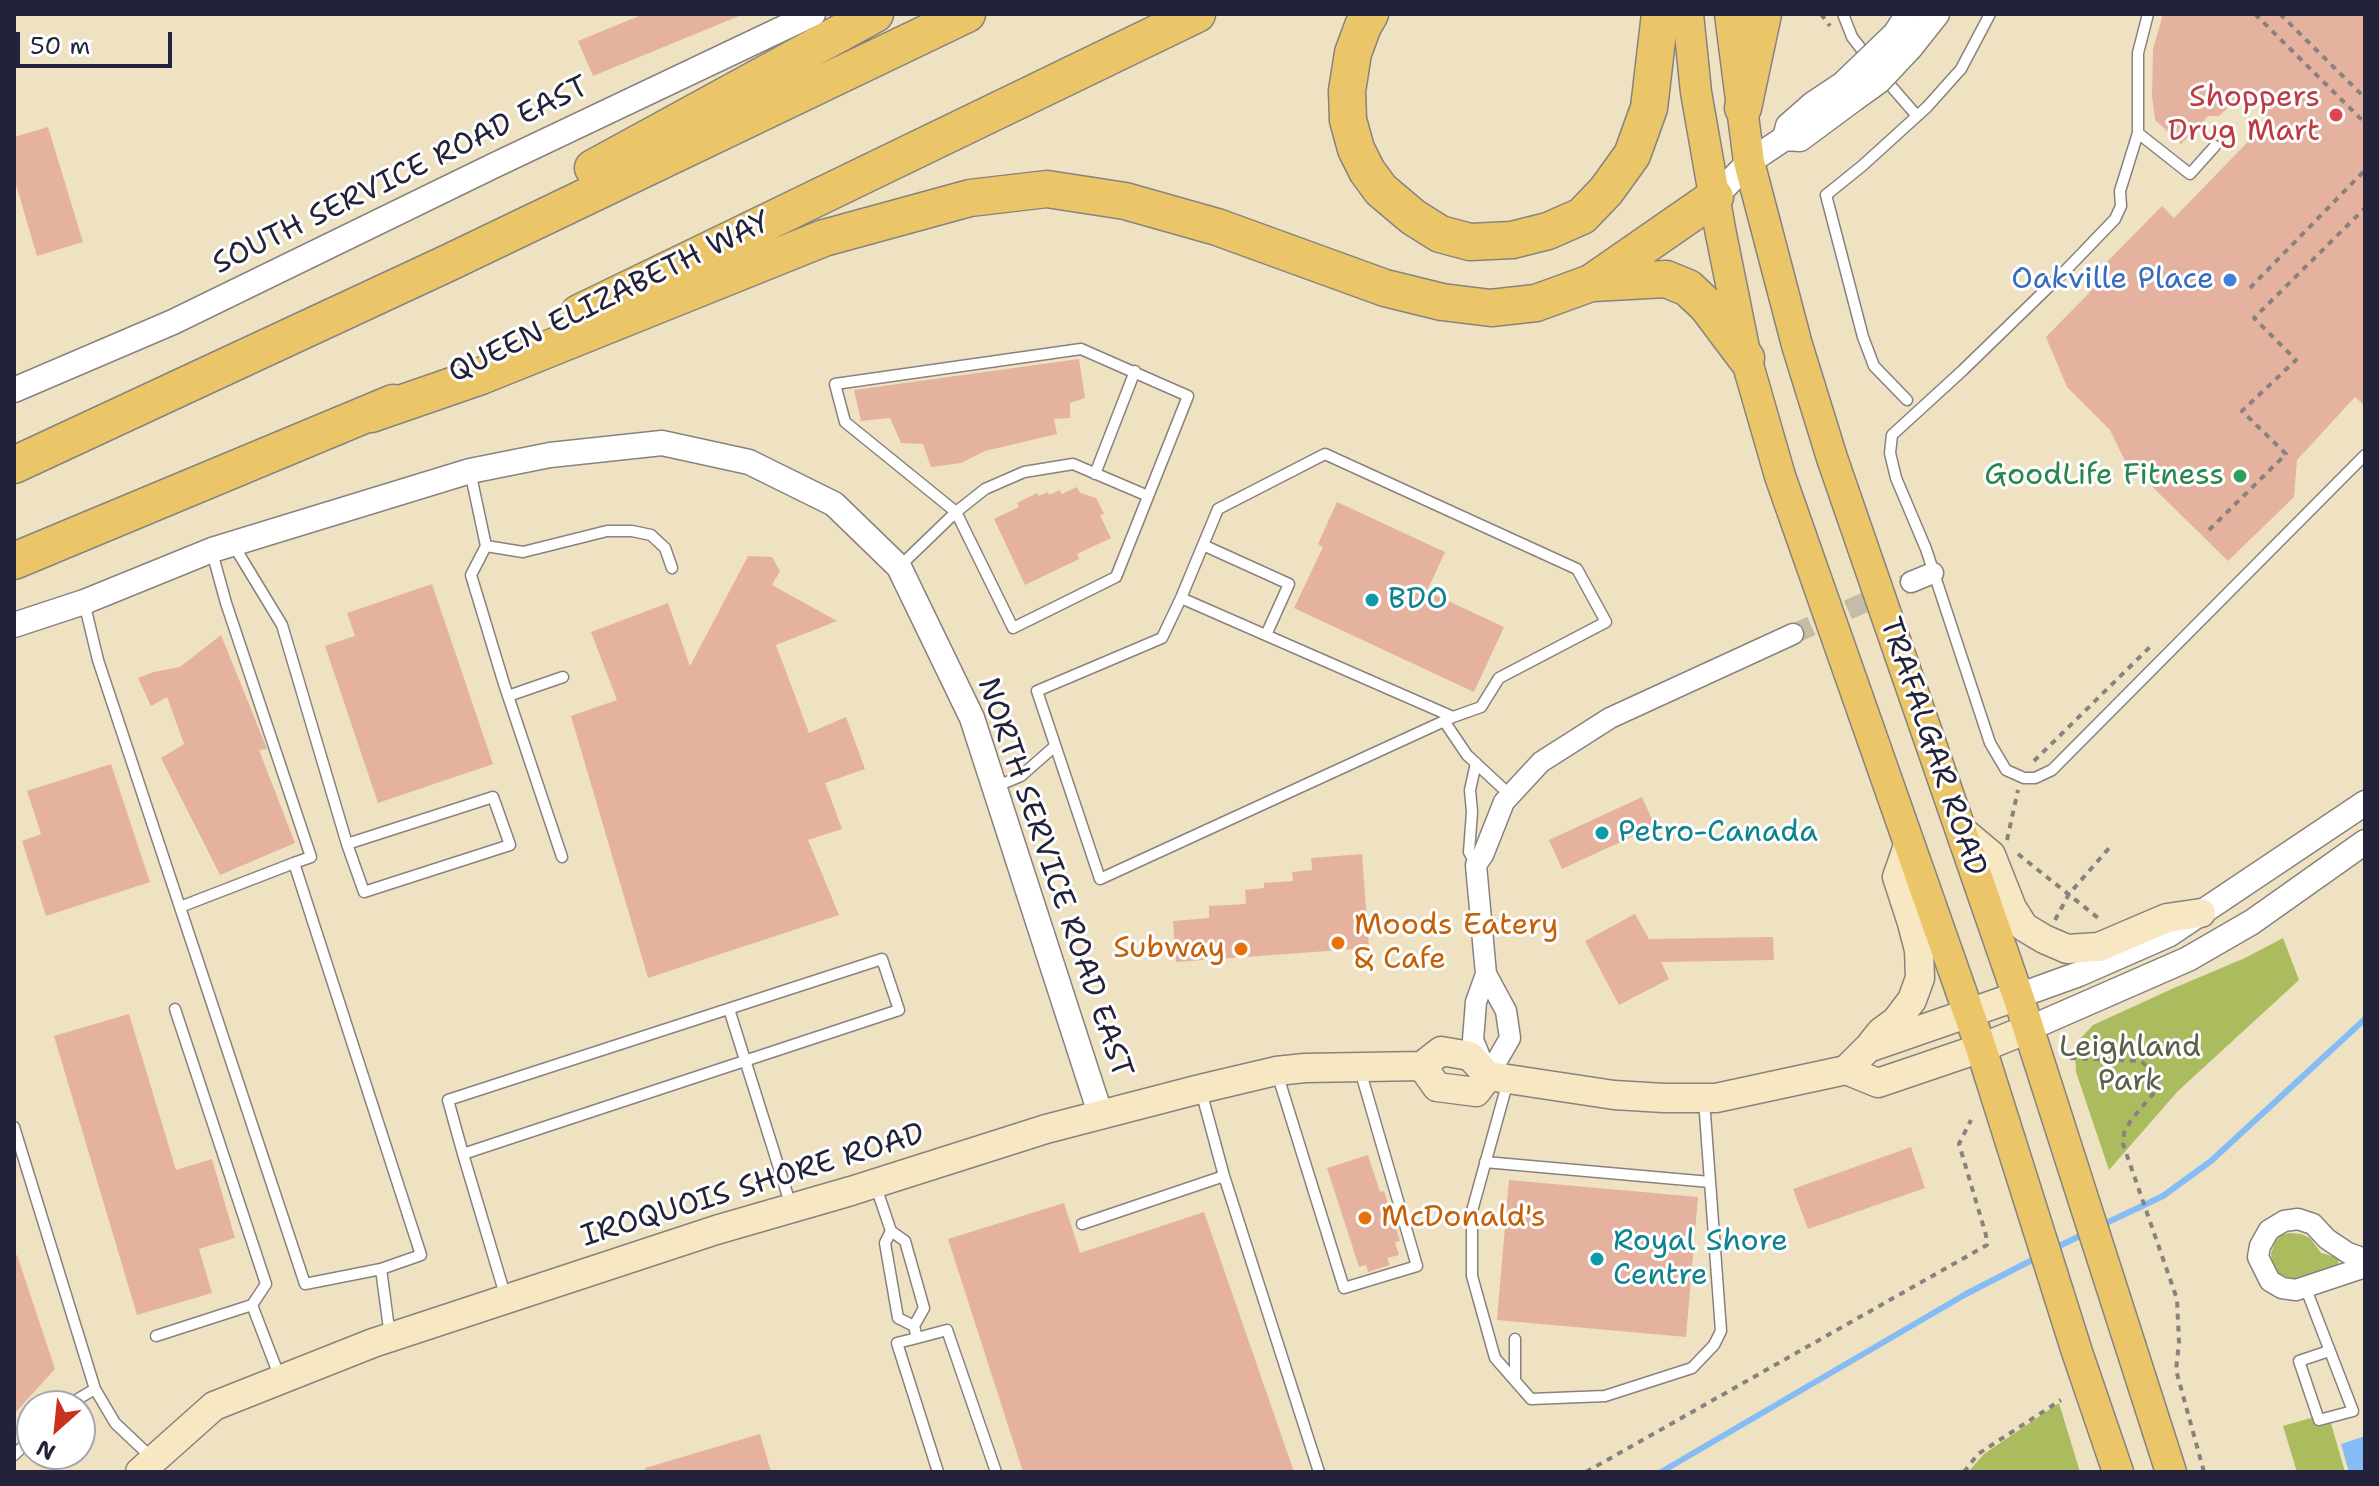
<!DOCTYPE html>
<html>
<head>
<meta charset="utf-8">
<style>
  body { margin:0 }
  #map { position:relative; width:2379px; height:1486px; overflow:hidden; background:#eee2c3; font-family:"Shantell Sans",sans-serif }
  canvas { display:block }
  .frame { position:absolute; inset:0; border:16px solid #22223b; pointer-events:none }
  .north { position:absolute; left:16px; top:1390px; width:80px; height:80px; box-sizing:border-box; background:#fff; border:2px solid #a7a7b1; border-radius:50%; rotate:207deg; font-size:22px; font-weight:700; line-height:32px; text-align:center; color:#22223b }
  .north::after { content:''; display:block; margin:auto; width:28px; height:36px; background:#c8321e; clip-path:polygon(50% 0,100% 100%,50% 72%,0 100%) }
  .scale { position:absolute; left:16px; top:32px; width:156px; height:36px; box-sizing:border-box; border:4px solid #22223b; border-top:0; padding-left:10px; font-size:24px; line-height:28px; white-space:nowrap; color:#22223b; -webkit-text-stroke:6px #fff; paint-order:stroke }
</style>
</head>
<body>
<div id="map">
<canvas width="2379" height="1486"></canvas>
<div class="frame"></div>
<div class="north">N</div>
<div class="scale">50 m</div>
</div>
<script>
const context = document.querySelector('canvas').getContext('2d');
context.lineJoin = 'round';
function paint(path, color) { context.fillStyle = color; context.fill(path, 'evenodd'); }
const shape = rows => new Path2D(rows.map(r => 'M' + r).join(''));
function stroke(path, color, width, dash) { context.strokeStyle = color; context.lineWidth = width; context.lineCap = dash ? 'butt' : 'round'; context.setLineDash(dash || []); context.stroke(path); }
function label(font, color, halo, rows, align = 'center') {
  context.font = font + ' "Shantell Sans",sans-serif'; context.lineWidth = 6; context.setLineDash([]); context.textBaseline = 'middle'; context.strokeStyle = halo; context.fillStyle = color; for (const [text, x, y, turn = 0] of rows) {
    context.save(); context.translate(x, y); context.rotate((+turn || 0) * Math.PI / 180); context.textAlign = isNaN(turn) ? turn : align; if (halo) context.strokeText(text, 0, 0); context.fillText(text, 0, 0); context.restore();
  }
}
paint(shape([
  [2283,938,2299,980,2178,1091,2109,1170,2076,1072,2075,1051,2080,1039,2093,1025,2174,988,2245,958],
  [2289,1233,2301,1234,2310,1238,2321,1253,2336,1257,2339,1261,2336,1267,2300,1279,2288,1278,2278,1273,2273,1266,2271,1254,2275,1242,2281,1235],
  [2059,1403,2080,1472,1968,1472,1984,1454],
  [2328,1413,2345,1472,2297,1472,2283,1426]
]), '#abbc5f');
paint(shape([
  [2365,1436,2365,1472,2349,1472,2341,1444]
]), '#85bcf5');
stroke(shape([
  [2100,1226,2163,1196,2211,1161,2365,1019],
  [2053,1249,2086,1233],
  [1661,1472,1966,1294,2036,1258]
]), '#85bcf5', 6);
paint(shape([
  [644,14,744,14,593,76,578,41],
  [2163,14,2365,14,2365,406,2355,397,2297,460,2294,497,2228,561,2124,459,2110,430,2067,387,2046,337,2089,293,2102,267,2162,206,2174,218,2270,119,2250,99,2236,100,2219,116,2208,116,2181,144,2155,120,2152,97,2153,49],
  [48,127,83,242,37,256,14,178,14,137],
  [1079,359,1085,398,1070,403,1070,418,1054,419,1057,434,985,451,961,463,931,467,923,444,901,443,890,418,861,421,854,390],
  [1077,487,1080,493,1096,498,1104,514,1100,515,1111,538,1077,554,1079,559,1025,585,994,519,1019,507,1017,503,1037,493,1039,496,1048,492,1049,495,1060,490,1062,494],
  [1337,502,1445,552,1427,591,1504,627,1474,692,1294,608,1323,547,1318,544],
  [748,556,772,557,780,571,772,585,837,621,776,645,809,733,846,717,865,769,825,783,842,829,808,840,839,915,648,978,571,716,617,700,591,632,668,603,690,666],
  [432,584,493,764,378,803,325,646,355,636,347,613],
  [221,635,261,734,267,749,259,750,295,843,220,875,161,758,184,744,167,697,151,706,138,678,154,672,180,667],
  [111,764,150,882,46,916,22,841,41,834,27,791],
  [1642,797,1655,826,1562,869,1549,840],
  [1362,854,1369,948,1176,962,1173,921,1209,918,1209,906,1246,904,1245,890,1264,888,1264,883,1293,881,1292,872,1312,870,1311,858],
  [1635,914,1649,939,1773,937,1774,960,1661,962,1669,979,1619,1005,1585,941],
  [129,1014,176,1170,212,1159,235,1238,199,1249,212,1293,137,1315,54,1036],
  [1911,1147,1925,1188,1808,1229,1793,1189],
  [1368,1155,1380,1192,1384,1191,1400,1241,1395,1242,1399,1255,1387,1258,1390,1265,1368,1272,1366,1265,1359,1267,1327,1168],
  [1509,1180,1698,1197,1686,1337,1497,1320],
  [1064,1203,1080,1253,1204,1212,1294,1472,1023,1472,948,1239],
  [17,1255,55,1369,14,1414,14,1256],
  [760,1434,771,1472,646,1472,645,1468]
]), '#e5b2a0');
stroke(shape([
  [1793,634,1911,582]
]), '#c5bca8', 20, [20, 10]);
const service = shape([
  [1843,14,1852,37,1869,59],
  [2148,14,2138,53,2138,133,2120,191,2121,206,2115,219,2065,271,1962,371,1892,435,1890,453,1896,478,1926,549,1990,743,2006,770,2024,778,2035,778,2052,770,2365,455],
  [1884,78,1917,116],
  [2138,133,2190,174,2215,146],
  [1081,349,1188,396,1116,577,1013,628,956,512,845,422,835,384,1081,349],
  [1907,400,1874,366,1863,337,1826,195,1862,166,1927,107,1961,69,1990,14],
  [470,471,486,546,471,575,504,684,562,857],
  [1095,474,1135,371],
  [1203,545,1289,584,1266,635],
  [234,546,282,625,347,844,364,892,510,845,493,797,347,844],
  [486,546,523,552,607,531,632,531,651,535,665,548,672,568],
  [212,552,226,603,311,857,294,863,421,1255,381,1269,390,1336],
  [900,566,956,512,985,489,1024,472,1073,464,1148,496],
  [1181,598,1453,717,1481,707,1499,678,1606,622,1577,569,1325,454,1218,509,1181,598,1162,638,1037,691,1100,879,1453,717],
  [84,602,98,660,305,1284,381,1269],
  [508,696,563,677],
  [1444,721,1467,755,1510,795],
  [1476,763,1470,790,1472,812,1469,852,1476,865],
  [995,787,1021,776,1055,746],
  [180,907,294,863],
  [175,1009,266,1284,252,1305],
  [729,1009,791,1206],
  [1277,1073,1344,1288,1417,1266,1360,1070],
  [1508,1081,1472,1211,1472,1276,1495,1358,1531,1399,1605,1396,1692,1368,1714,1345,1721,1331,1704,1100],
  [1201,1091,1224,1176,1319,1472],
  [14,1127,95,1389,115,1423,152,1458],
  [463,1154,899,1010,882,959,448,1100,463,1154,506,1298],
  [1485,1162,1710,1182],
  [875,1184,891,1231,905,1241,924,1308,914,1326,917,1338,897,1343,938,1472],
  [1082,1224,1224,1176],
  [891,1231,885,1243,898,1318,914,1326],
  [2306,1289,2353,1411,2319,1420,2299,1361,2329,1351],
  [156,1336,252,1305,280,1378],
  [917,1338,947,1330,996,1472],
  [1515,1381,1515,1339],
  [66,1406,95,1389],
  [14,1455,32,1438]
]);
const minor = shape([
  [1911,582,1933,573],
  [1486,974,1506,1011,1510,1038,1488,1076],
  [1485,1069,1473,1040,1476,1002,1486,974,1476,865,1483,855,1504,802,1541,762,1610,718,1793,634],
  [2365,1259,2348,1253,2327,1239,2313,1224,2298,1219,2284,1221,2269,1230,2260,1246,2258,1257,2270,1281,2282,1288,2296,1290,2365,1267]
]);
const tertiary = shape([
  [1895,34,1908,14],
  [1910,48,1937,14],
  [1785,138,1788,126,1813,104,1843,84],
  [1715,197,1749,162,1785,138,1800,139,1854,99],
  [14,390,173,322,493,166,813,14],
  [14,625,84,602,212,550,470,471,550,455,662,443,749,462,834,504,899,567,972,718,1101,1116],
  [2018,996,2079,974,2168,935,2365,803],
  [2028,1029,2188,959,2252,922,2365,842]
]);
const secondary = shape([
  [1960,829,1991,855,2012,908,2024,927,2044,939,2067,949,2099,947,2167,918,2201,913],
  [1872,1043,1881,1032,1896,1021,1912,1000,1920,978,1919,950,1912,923,1897,877,1909,843],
  [1422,1066,1437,1087,1476,1092,1488,1076],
  [1846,1070,1878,1083,1981,1048,2028,1029],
  [140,1472,214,1406,373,1343,716,1230,851,1191,1046,1129,1200,1089,1276,1071,1305,1068,1422,1066,1441,1051,1470,1056,1488,1076,1614,1095,1664,1098,1716,1098,1846,1070,1868,1048,2018,996]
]);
const primary = shape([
  [1688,14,1696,92,1720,229,1746,358,1780,476,1981,1048,2077,1352,2118,1472],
  [1730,14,1749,162,1797,345,1832,458,2018,996,2171,1472]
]);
const motorway = shape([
  [1370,14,1363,26,1353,53,1347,91,1348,120,1356,149,1367,171,1381,190,1413,217,1440,234,1470,242,1512,240,1548,231,1582,216,1606,191,1632,155,1649,108,1660,14],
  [1743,108,1763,14],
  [593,168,875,14],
  [1593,283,1666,279,1688,288,1707,306,1746,358],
  [579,313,1197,14],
  [371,414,481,376,824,238,970,198,1047,189,1125,201,1217,227,1385,288,1442,302,1491,308,1536,303,1591,283,1715,197],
  [14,465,448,263,967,14],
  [14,561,393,403]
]);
stroke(service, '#88827f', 13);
stroke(minor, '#88827f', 23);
stroke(tertiary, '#88827f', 27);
stroke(secondary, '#88827f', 31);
stroke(primary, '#88827f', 33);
stroke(motorway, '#88827f', 39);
stroke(shape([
  [1821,14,1830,26],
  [2255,14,2365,123],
  [2280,14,2365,98],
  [2250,288,2365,170],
  [2209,530,2286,454,2242,411,2296,360,2254,318,2365,208],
  [2034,761,2153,644],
  [2007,840,2018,790],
  [2018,854,2102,921],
  [2055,920,2069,894,2110,847],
  [2070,1058,2141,1061,2151,1070,2155,1080,2153,1094,2131,1120,2124,1133,2123,1144,2177,1299,2179,1343,2176,1370,2204,1472],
  [1586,1472,1987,1245,1986,1235,1959,1144,1971,1120],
  [1964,1472,1978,1454,2061,1400]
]), '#88827f', 4, [6, 6]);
stroke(service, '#fff', 10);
stroke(minor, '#fff', 20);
stroke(tertiary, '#fff', 24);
stroke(secondary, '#f7e8c3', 28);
stroke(primary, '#ebc669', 30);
stroke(motorway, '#ebc669', 36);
const tertiaryBridge = shape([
  [1843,84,1895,34],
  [1854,99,1879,81,1910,48]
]);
stroke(tertiaryBridge, '#88827f', 27, []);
stroke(tertiaryBridge, '#fff', 24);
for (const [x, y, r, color] of [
  [2336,115,8,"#e0444e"],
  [2230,280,8,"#3f7fe0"],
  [2240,476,8,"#2e9e5b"],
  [1372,600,8,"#0f9aa8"],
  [1602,833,8,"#0f9aa8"],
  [1338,943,8,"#e8710a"],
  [1241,949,8,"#e8710a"],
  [1365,1218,8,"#e8710a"],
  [1597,1259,8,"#0f9aa8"]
]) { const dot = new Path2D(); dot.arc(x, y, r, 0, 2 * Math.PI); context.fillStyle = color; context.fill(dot); stroke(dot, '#fff', 3); }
label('30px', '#be3a42', '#fff', [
  ["Shoppers",2320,98],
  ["Drug Mart",2320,132]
], 'right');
label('30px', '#22223b', '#fff', [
  ["SOUTH SERVICE ROAD EAST",401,176,-26],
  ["QUEEN ELIZABETH WAY",610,298,-26],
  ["TRAFALGAR ROAD",1932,747,71],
  ["NORTH SERVICE ROAD EAST",1054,878,71],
  ["IROQUOIS SHORE ROAD",753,1186,-17]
]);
label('30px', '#366cbe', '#fff', [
  ["Oakville Place",2214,280]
], 'right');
label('30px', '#27864d', '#fff', [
  ["GoodLife Fitness",2224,476]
], 'right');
label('30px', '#0d838f', '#fff', [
  ["BDO",1388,600],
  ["Petro-Canada",1618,833],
  ["Royal Shore",1613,1242],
  ["Centre",1613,1276]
], 'left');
label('30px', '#c56008', '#fff', [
  ["Moods Eatery",1354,926],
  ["& Cafe",1354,960],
  ["Subway",1225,949,"right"],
  ["McDonald's",1381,1218]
], 'left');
label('30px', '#596049', '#fff', [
  ["Leighland",2130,1048],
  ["Park",2130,1082]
]);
</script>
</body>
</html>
